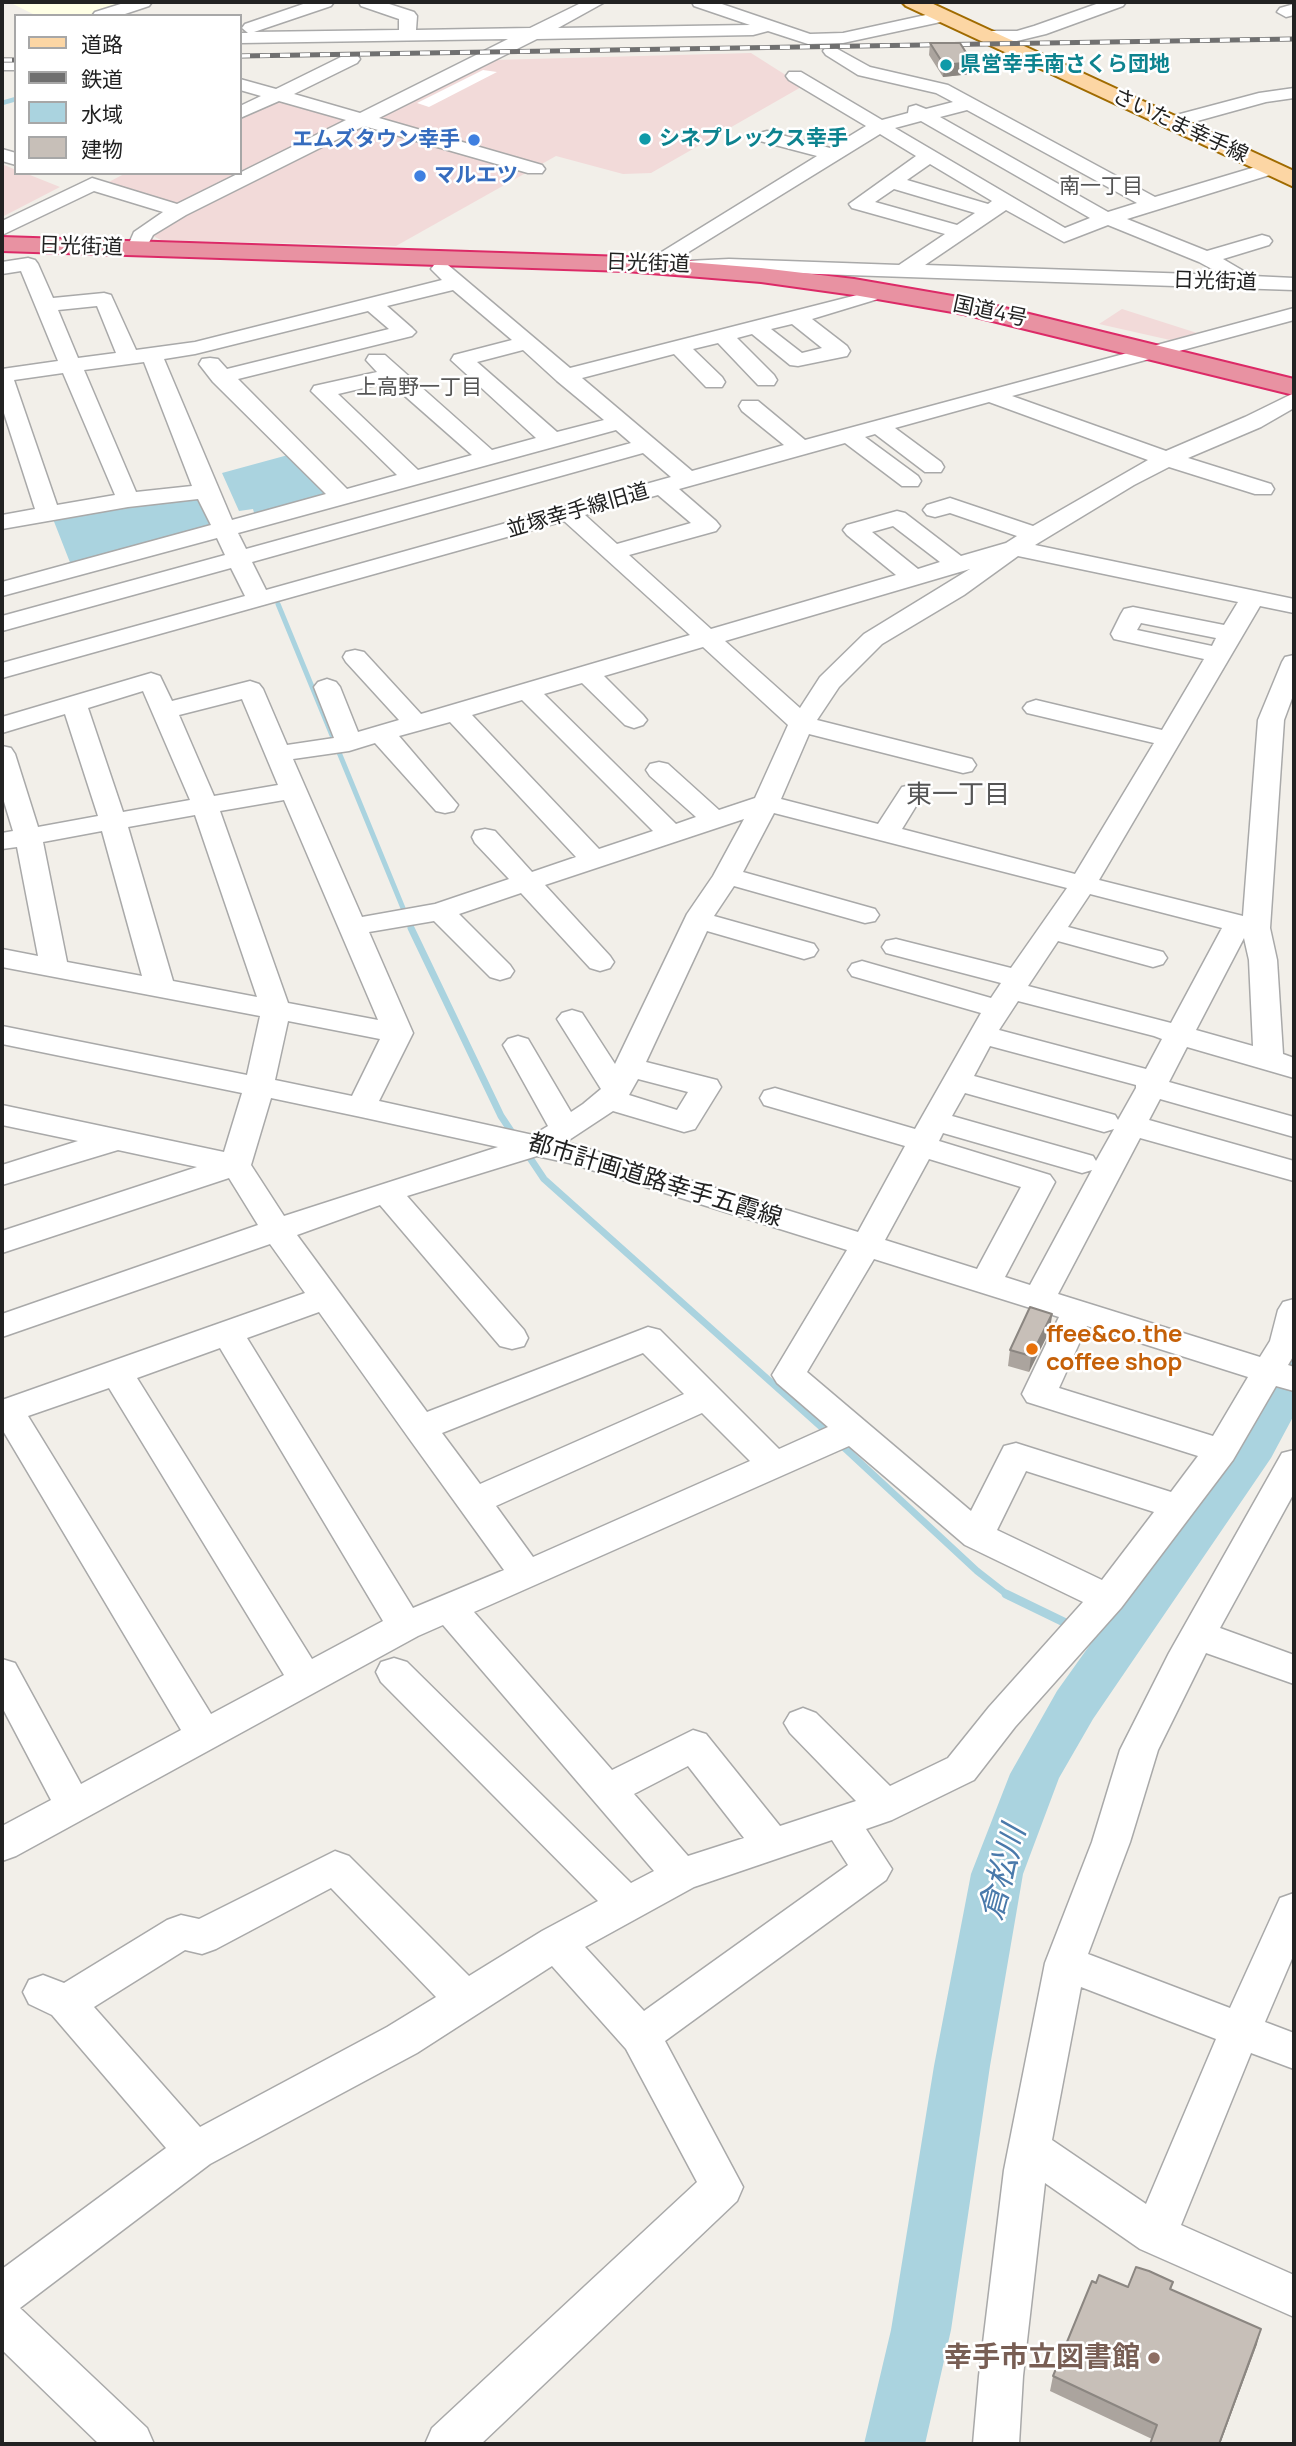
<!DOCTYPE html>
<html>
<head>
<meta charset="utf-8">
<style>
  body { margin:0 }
  #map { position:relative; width:1296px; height:2446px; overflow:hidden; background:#f2efe9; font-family:Manrope,"Noto Sans JP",sans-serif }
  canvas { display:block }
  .frame { position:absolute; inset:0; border:4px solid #222; pointer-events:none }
  .legend { position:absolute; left:14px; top:14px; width:228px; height:161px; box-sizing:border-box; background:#fff; border:2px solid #a7a7a7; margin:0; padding:9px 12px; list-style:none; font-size:21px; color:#222 }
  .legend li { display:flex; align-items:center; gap:14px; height:35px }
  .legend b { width:35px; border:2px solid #a7a7a7 }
</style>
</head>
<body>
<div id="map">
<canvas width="1296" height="2446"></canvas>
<div class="frame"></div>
<ul class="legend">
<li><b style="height:9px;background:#fcd6a4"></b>道路</li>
<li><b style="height:9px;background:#707070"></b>鉄道</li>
<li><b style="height:19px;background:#aad3df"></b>水域</li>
<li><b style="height:19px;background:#c7bfb8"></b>建物</li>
</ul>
</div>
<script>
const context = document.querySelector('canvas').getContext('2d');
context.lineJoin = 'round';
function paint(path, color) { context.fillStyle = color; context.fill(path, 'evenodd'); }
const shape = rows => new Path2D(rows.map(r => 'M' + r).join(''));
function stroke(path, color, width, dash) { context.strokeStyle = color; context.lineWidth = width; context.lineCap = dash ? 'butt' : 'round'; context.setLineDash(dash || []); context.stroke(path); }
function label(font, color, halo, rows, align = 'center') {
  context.font = font + ' Manrope,"Noto Sans JP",sans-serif'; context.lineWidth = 5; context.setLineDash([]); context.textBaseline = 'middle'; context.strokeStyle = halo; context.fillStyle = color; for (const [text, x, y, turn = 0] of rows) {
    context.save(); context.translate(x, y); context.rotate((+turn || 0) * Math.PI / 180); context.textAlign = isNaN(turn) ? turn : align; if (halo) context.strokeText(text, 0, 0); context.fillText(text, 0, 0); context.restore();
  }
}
paint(shape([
  [751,53,803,86,651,173,623,174,556,156,396,246,161,240,153,236,158,231,190,212,103,185,126,173,240,173,240,116,278,97,367,124,494,60],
  [2,164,16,170,16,173,25,173,60,187,2,217],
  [1122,309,1197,333,1170,340,1099,324]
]), '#f2dad9');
paint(shape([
  [9,2,132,2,88,16,37,16]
]), '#ffffe5');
paint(shape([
  [288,455,324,492,323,498,255,516,253,509,239,511,222,473],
  [193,498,204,500,213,523,208,529,71,565,53,519]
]), '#aad3df');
paint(shape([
  [483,70,497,72,429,107,417,103]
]), '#fff');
stroke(shape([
  [2,103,16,99]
]), '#aad3df', 4.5);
stroke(shape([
  [278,604,412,930]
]), '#aad3df', 5);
stroke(shape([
  [411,928,501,1116,515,1137],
  [526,1152,544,1179,829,1434],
  [838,1442,977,1571,1009,1596]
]), '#aad3df', 7);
stroke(shape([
  [1006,1594,1072,1626],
  [1089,1634,1115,1647]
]), '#aad3df', 9);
paint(shape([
  [1294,1358,1294,1415,1271,1458,1093,1719,1059,1778,1023,1874,990,2066,951,2330,925,2444,864,2444,891,2330,934,2066,971,1874,1010,1774,1057,1691,1231,1447,1278,1363,1294,1358]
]), '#aad3df');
const minor = shape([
  [127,2,152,2,149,6,119,16,92,16,95,12,127,2],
  [309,2,334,2,331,6,254,32,399,30,399,19,361,6,359,2,383,2,414,12,417,16,416,30,530,28,583,2,605,2,558,28,750,25,694,6,692,2,716,2,810,34,843,33,944,11,953,16,950,20,843,43,808,44,768,31,753,35,537,39,379,118,542,165,545,169,542,173,528,173,364,126,186,215,153,235,144,252,130,252,127,248,134,232,163,212,94,191,2,235,2,221,92,178,177,204,346,120,279,101,240,118,240,106,261,96,240,90,240,79,276,89,345,55,357,55,360,59,357,63,294,94,360,113,508,39,240,43,240,33,248,33,242,28,245,24,309,2],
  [1102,2,1126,2,1123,6,1046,34,1017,41,990,41,981,36,990,31,1017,31,1034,26,1102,2],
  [1294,4,1294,15,1286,17,1277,12,1280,8,1294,4],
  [832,46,870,67,948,85,1155,197,1262,165,1276,165,1279,169,1276,173,1127,219,1207,251,1262,235,1269,237,1272,241,1269,245,1223,259,1252,276,1294,278,1294,290,729,271,687,273,680,271,677,267,680,263,687,261,729,259,899,265,945,234,852,208,849,204,916,156,880,134,661,269,647,269,644,265,647,261,817,156,760,141,758,137,760,133,767,131,830,148,866,126,789,80,786,76,789,72,801,72,882,120,908,113,909,107,916,105,926,109,953,102,936,93,858,75,826,55,823,51,826,47,832,46],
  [967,110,1137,203,1108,212,940,117,967,110],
  [921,121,1090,218,1065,228,895,128,921,121],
  [930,164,992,201,988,204,907,180,930,164],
  [894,189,975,213,957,225,875,202,894,189],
  [1006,210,1064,242,1108,225,1199,262,1223,275,925,265,1006,210],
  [2,60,16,60,16,70,2,70,2,60],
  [1294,88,1294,98,1266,102,1172,128,1163,122,1165,118,1259,93,1294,88],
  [2,149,16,153,16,165,2,161,2,149],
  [28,258,35,260,38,264,53,298,104,293,111,295,136,350,195,342,442,280,431,269,434,265,441,263,448,265,570,368,857,295,877,287,891,287,894,291,891,295,812,319,847,346,850,351,847,356,798,366,790,365,752,334,737,338,774,375,777,380,774,385,758,385,718,343,693,349,722,377,725,382,722,387,706,387,674,354,582,378,692,471,784,445,742,411,739,406,742,401,758,401,805,440,1294,308,1294,320,1012,396,1166,451,1245,417,1294,393,1294,408,1261,427,1188,458,1271,484,1274,489,1271,494,1255,494,1169,467,1134,485,1035,545,1294,599,1294,613,1260,606,1099,880,1243,916,1258,720,1282,662,1285,657,1294,655,1294,693,1284,720,1270,928,1277,960,1283,1054,1294,1058,1294,1078,1187,1047,1169,1082,1294,1117,1294,1137,1160,1099,1149,1120,1294,1161,1294,1181,1140,1138,1058,1294,1260,1357,1270,1341,1278,1310,1283,1302,1294,1299,1294,1355,1288,1365,1294,1367,1294,1391,1276,1386,1233,1460,1121,1608,1015,1727,974,1780,892,1820,866,1829,892,1869,886,1880,665,2041,743,2187,737,2201,481,2444,425,2444,432,2428,697,2182,626,2049,552,1966,417,2053,210,2164,20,2308,147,2428,154,2444,99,2444,2,2350,2,2269,166,2148,52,2015,29,2004,23,1992,29,1980,43,1975,64,1983,167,1920,181,1915,199,1919,335,1851,349,1856,469,1976,542,1931,598,1901,381,1682,376,1672,381,1662,394,1658,407,1662,631,1883,654,1871,443,1625,418,1636,16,1856,2,1861,2,1826,51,1800,2,1707,2,1659,15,1663,81,1784,181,1730,2,1429,2,1400,305,1293,270,1244,2,1337,2,1314,258,1225,229,1178,2,1253,2,1231,197,1167,118,1150,2,1185,2,1165,78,1141,2,1125,2,1105,224,1152,242,1093,2,1044,2,1026,247,1075,260,1016,2,967,2,949,38,956,17,847,2,849,2,833,13,831,2,795,2,746,11,748,15,754,38,827,98,816,65,714,2,733,2,717,151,673,160,676,172,701,250,681,259,684,263,689,287,745,334,738,314,687,318,682,327,679,336,682,340,687,358,732,399,720,346,662,343,657,346,652,355,650,364,652,421,714,690,635,564,521,2,678,2,663,245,596,231,568,2,631,2,616,225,555,217,538,2,596,2,582,211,525,198,499,128,507,2,529,2,515,35,509,2,407,2,369,58,361,21,271,2,274,2,262,28,258],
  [453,290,512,340,454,355,451,360,536,438,492,450,385,355,369,355,366,360,377,372,314,386,311,391,397,475,347,489,238,379,412,336,416,332,412,328,387,306,453,290],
  [97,306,116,353,78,358,58,310,97,306],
  [368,311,389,329,227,369,218,359,210,358,202,359,199,364,213,382,326,494,232,520,164,359,195,354,368,311],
  [792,324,822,348,802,353,771,329,792,324],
  [523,350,557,381,604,420,557,432,477,362,523,350],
  [144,362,192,486,136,492,84,370,144,362],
  [63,373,115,495,57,505,14,380,63,373],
  [389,382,472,455,418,470,338,394,389,382],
  [989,402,1148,460,1033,526,950,498,927,505,923,510,927,515,935,517,950,513,1017,536,1006,543,961,556,905,513,897,511,847,525,843,530,847,535,896,575,711,629,629,555,716,531,720,526,716,521,679,489,845,443,902,486,918,486,921,481,918,476,865,437,875,434,925,472,941,472,944,467,941,462,895,428,989,402],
  [616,430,631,443,246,549,238,533,616,430],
  [643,453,671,477,266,590,252,562,643,453],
  [658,495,691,523,617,544,585,515,658,495],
  [893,526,940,562,918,569,872,532,893,526],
  [1018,556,1238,602,1224,625,1133,607,1124,609,1121,614,1111,634,1114,639,1204,659,1162,730,1036,700,1027,703,1023,708,1027,713,1154,743,1075,874,902,829,924,793,920,787,911,785,902,787,878,824,781,799,809,734,963,773,972,771,976,765,972,759,817,720,839,687,882,644,964,595,1018,556],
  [970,569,864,634,820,677,800,708,725,641,970,569],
  [1141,623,1216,638,1212,646,1137,630,1141,623],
  [703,647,788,725,755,798,719,810,668,764,659,762,650,764,646,770,650,776,696,817,676,824,544,694,582,683,625,725,634,728,643,725,647,720,643,715,604,676,703,647],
  [143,691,190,800,123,812,88,708,143,691],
  [242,699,278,785,214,796,179,715,242,699],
  [522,700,653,831,599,849,472,715,522,700],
  [450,722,576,857,532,872,495,831,485,829,475,831,472,837,475,843,509,879,435,904,362,917,293,759,349,751,375,743,436,811,445,813,454,811,458,805,399,736,450,722],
  [284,800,378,1020,288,1003,220,811,284,800],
  [774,813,1067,888,1011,968,896,939,886,941,882,947,886,953,1001,983,991,998,862,961,852,964,848,970,852,976,981,1013,915,1129,775,1088,764,1091,760,1098,764,1105,905,1146,858,1232,566,1142,613,1111,684,1132,695,1129,721,1087,717,1080,646,1062,707,931,804,959,814,956,818,950,814,944,714,916,734,886,865,923,875,921,879,915,875,909,743,872,774,813],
  [195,815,257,997,173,981,128,827,195,815],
  [744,819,713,876,687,914,615,1064,582,1013,572,1010,562,1013,557,1019,601,1089,583,1104,571,1112,528,1039,518,1036,508,1039,503,1045,548,1126,533,1135,379,1101,413,1033,369,932,434,921,490,977,500,980,510,977,514,971,510,965,459,914,521,893,590,968,600,971,610,968,614,962,610,956,545,885,744,819],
  [102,831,142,976,67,962,43,842,102,831],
  [1090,894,1222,928,1171,1023,1028,986,1058,941,1153,967,1163,964,1167,958,1163,952,1068,927,1090,894],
  [1244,938,1249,960,1253,1046,1196,1030,1244,938],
  [1018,1001,1154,1036,1162,1039,1146,1069,999,1030,1018,1001],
  [288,1021,380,1039,352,1096,275,1080,288,1021],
  [990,1046,1136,1085,1136,1088,1118,1120,1115,1115,974,1076,990,1046],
  [638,1079,688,1092,677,1110,629,1095,638,1079],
  [965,1093,1104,1132,1114,1129,1096,1161,1093,1156,952,1116,965,1093],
  [271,1098,361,1117,498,1147,284,1216,251,1165,271,1098],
  [943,1133,1082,1173,1092,1170,1030,1285,1005,1277,1055,1182,1050,1175,939,1141,943,1133],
  [537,1156,569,1163,847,1250,772,1375,777,1383,828,1427,779,1449,660,1330,648,1327,427,1412,297,1235,380,1205,500,1346,512,1349,524,1346,528,1338,524,1330,407,1196,537,1156],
  [929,1159,1021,1187,977,1269,885,1240,929,1159],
  [874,1259,1059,1317,1022,1394,1027,1402,1198,1456,1171,1492,1016,1443,1004,1446,971,1511,807,1372,874,1259],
  [319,1312,408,1437,504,1570,413,1608,247,1338,319,1312],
  [1087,1326,1248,1377,1213,1436,1059,1388,1087,1326],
  [220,1348,383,1621,312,1659,137,1378,220,1348],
  [643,1353,684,1394,480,1484,442,1433,643,1353],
  [109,1388,284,1675,211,1714,28,1416,109,1388],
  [702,1413,750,1461,533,1557,496,1506,702,1413],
  [849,1446,965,1545,1083,1602,989,1707,948,1758,890,1786,816,1713,803,1708,790,1713,784,1723,790,1733,856,1801,780,1826,706,1734,693,1730,612,1770,474,1612,849,1446],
  [1026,1471,1154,1512,1102,1580,997,1530,1026,1471],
  [688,1766,744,1838,688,1856,634,1794,688,1766],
  [832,1840,848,1865,644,2011,585,1947,694,1887,832,1840],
  [331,1888,436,1997,387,2027,200,2127,94,2007,185,1950,202,1954,216,1949,331,1888],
  [1294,1450,1294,1493,1220,1628,1294,1655,1294,1684,1206,1653,1158,1750,1130,1842,1088,1954,1230,2008,1280,1898,1294,1893,1294,1954,1265,2022,1294,2033,1294,2069,1251,2053,1181,2225,1294,2275,1294,2317,1140,2249,1045,2183,1023,2376,1019,2444,973,2444,979,2376,1004,2170,1045,1963,1092,1842,1120,1750,1169,1653,1282,1453,1294,1450],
  [1081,1987,1216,2039,1146,2204,1052,2140,1081,1987]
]);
const major = shape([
  [902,2,929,2,1294,171,1294,187,906,6,902,2]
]);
const highway = shape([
  [2,237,626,257,761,268,854,279,964,298,1294,379,1294,395,964,314,854,295,761,282,626,271,2,251,2,237]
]);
stroke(minor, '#a9a9a9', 3);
stroke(major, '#a06b00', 4);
stroke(highway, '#dc2a67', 4);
paint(minor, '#fff');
paint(major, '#fcd6a4');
paint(highway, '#e892a2');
const rail = shape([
  [240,56,1294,39],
  [2,60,16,60]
]);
stroke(rail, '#707070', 5);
stroke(rail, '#fff', 3.5, [10]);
paint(shape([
  [930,43,972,62,971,74,943,77,929,55],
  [1052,1314,1050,1330,1029,1372,1008,1366,1010,1350],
  [1173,2282,1171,2289,1257,2344,1220,2444,1150,2444,1152,2439,1050,2391,1053,2376,1096,2283,1128,2287]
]), '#aba49e');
paint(shape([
  [972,62,971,74,943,77,944,65],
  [1052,1314,1050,1330,1029,1372,1031,1356],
  [1261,2329,1257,2344,1220,2444,1219,2444]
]), '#8b8681');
const building = shape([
  [930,43,960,43,972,62,944,65,930,43],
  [1030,1307,1052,1314,1031,1356,1010,1350,1030,1307],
  [1136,2267,1149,2271,1173,2282,1170,2289,1261,2329,1219,2444,1150,2444,1157,2425,1053,2376,1092,2281,1096,2283,1099,2275,1128,2287,1136,2267]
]);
paint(building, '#c7bfb8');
stroke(building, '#8b8681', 2);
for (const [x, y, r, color] of [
  [946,65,7,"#0f9aa8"],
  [645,139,7,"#0f9aa8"],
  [474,140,7,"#3f7fe0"],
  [420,176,7,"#3f7fe0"],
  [1032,1349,7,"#e8710a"],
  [1154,2358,7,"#8d6e63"]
]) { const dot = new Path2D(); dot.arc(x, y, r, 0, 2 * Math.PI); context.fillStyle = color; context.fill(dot); stroke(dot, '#fff', 2.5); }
label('bold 21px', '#0d838f', '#fff', [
  ["県営幸手南さくら団地",960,65],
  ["シネプレックス幸手",659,139]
], 'left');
label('21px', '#222', '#fff', [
  ["さいたま幸手線",1180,126,25],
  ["日光街道",81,247,2],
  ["日光街道",648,264,2],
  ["日光街道",1215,282,2],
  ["国道4号",990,312,12],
  ["並塚幸手線旧道",578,511,-16]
]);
label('bold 21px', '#366cbe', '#fff', [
  ["エムズタウン幸手",460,140],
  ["マルエツ",434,176,"left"]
], 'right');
label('21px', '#555', '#fff', [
  ["南一丁目",1101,187],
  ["上高野一丁目",419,388]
]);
label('24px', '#222', '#fff', [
  ["都市計画道路幸手五霞線",655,1181,17]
]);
label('bold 24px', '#c56008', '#fff', [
  ["ffee&co.the",1046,1335],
  ["coffee shop",1046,1363]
], 'left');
label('26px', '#555', '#fff', [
  ["東一丁目",958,796]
]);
label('bold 28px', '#785e54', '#fff', [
  ["幸手市立図書館",1140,2358]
], 'right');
label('italic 32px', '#4a7aab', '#fff', [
  ["倉松川",1004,1873,-75]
]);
</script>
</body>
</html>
